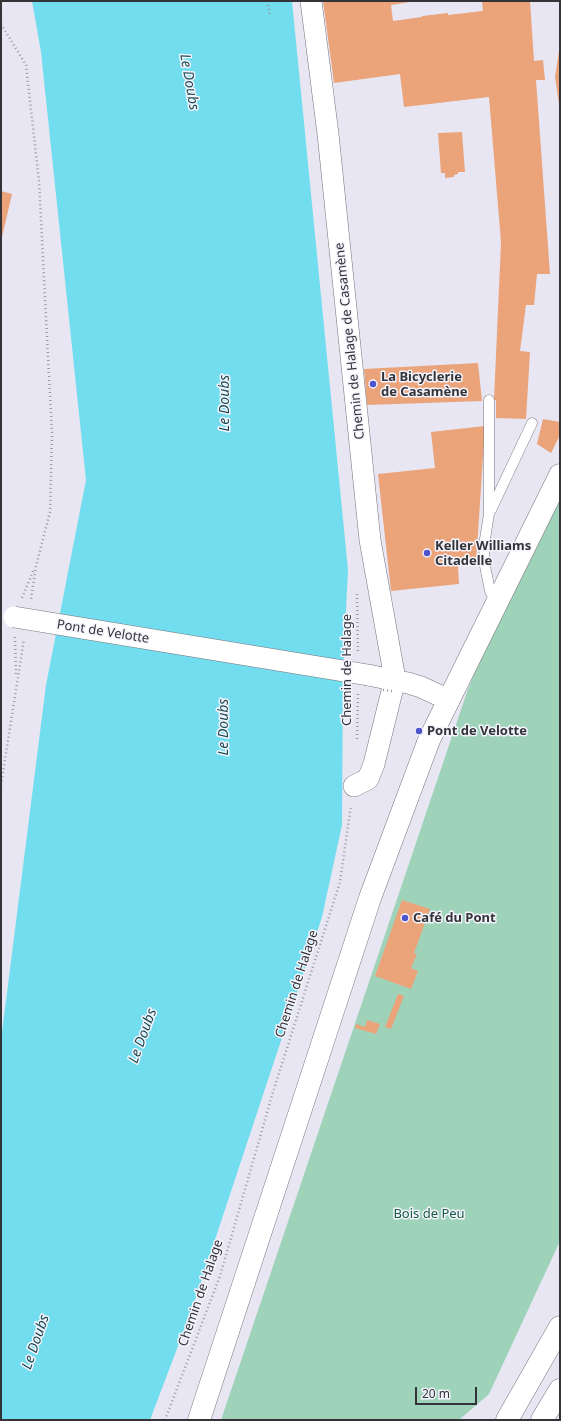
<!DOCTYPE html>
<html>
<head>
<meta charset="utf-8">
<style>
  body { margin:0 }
  #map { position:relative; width:561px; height:1421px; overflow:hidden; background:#e7e6f2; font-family:"Noto Sans",sans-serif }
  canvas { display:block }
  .frame { position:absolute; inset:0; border:2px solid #333338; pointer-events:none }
  .scale { position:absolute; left:415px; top:1387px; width:62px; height:18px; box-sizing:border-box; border:2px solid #333338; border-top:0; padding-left:5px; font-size:12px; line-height:14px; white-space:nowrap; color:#333338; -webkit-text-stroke:3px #f4f4fd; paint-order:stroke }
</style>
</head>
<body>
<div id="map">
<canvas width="561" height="1421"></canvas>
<div class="frame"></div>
<div class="scale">20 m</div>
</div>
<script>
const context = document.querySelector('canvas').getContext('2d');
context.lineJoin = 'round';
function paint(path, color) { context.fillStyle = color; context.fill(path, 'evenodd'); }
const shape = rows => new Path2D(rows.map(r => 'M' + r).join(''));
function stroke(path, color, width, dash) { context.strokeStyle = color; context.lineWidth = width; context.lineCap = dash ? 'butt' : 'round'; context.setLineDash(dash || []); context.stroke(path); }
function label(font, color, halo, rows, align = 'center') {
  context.font = font + ' "Noto Sans",sans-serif'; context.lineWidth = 3; context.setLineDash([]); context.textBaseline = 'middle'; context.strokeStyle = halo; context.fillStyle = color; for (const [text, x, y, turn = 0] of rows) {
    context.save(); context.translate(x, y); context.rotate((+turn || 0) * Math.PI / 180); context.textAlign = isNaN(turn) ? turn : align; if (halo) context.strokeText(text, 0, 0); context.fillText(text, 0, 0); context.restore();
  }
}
paint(shape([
  [560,476,560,1241,489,1394,459,1420,221,1420,468,689,529,540]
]), '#9ed2b9');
paint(shape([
  [32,1,292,1,348,570,343,670,342,825,322,917,192,1309,150,1420,1,1420,1,1040,46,685,86,480,41,52]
]), '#71ddee');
paint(shape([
  [323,1,416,1,391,5,393,21,422,17,422,16,448,13,448,15,483,11,482,1,530,1,534,61,543,60,545,80,536,80,550,274,537,274,534,305,526,305,520,351,530,352,526,419,496,418,496,400,494,400,501,242,489,97,404,107,400,74,334,83],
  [559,51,560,104,559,104,555,77],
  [462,132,465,172,458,172,458,174,454,175,454,177,445,178,445,173,441,173,438,133],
  [1,191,12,194,2,237,1,237],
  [478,363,482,401,367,405,364,369],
  [543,419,560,422,560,435,551,453,537,444],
  [485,426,476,564,458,566,459,584,391,591,378,474,435,468,431,432],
  [402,900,430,909,414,953,417,954,411,968,418,971,411,989,375,976],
  [398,994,404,996,391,1029,385,1027],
  [367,1020,380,1024,376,1034,355,1028,356,1024,365,1027]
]), '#eba37a');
const service = shape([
  [489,400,489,514,485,539,484,561,490,591,497,603],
  [491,510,532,423]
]);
const minor = shape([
  [311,1,328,134,370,540,395,679,374,764,368,779,354,786],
  [368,675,408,683,421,687,449,700]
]);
const secondary = shape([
  [199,1420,370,898,429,740,560,475]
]);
const trunk = shape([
  [507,1420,560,1327],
  [542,1420,560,1390]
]);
stroke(service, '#767680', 11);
stroke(minor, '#767680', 22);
stroke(secondary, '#767680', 23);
stroke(trunk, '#767680', 23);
stroke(shape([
  [268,1,270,17],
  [1,24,26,65,39,181,52,434,50,512,36,566,31,599],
  [357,594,358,653],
  [22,598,34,569],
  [15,637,16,676],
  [357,739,358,694],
  [1,785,24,639],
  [165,1420,220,1276,273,1092,340,882,351,805]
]), '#9a9aa3', 2.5, [1, 3]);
stroke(service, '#fff', 10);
stroke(minor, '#fff', 21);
stroke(secondary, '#fff', 22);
stroke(trunk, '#fff', 22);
const minorBridge = shape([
  [14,617,368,675]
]);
stroke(minorBridge, '#767680', 22, []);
stroke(shape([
  [383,690,392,691]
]), '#9a9aa3', 2.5, [1, 3]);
stroke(minorBridge, '#fff', 21);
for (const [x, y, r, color] of [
  [373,384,4,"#4e55cc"],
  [427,553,4,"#4e55cc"],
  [419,731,4,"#4e55cc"],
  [405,918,4,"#4e55cc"]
]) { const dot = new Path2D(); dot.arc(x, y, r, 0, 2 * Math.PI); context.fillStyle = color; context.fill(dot); stroke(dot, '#f4f4fd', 1.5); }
label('13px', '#333338', '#f4f4fd', [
  ["Chemin de Halage de Casamène",350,341,-96],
  ["Pont de Velotte",103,632,9],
  ["Chemin de Halage",347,670,-90],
  ["Chemin de Halage",297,984,-72],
  ["Chemin de Halage",201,1293,-71]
]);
label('bold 13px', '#333338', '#f4f4fd', [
  ["La Bicyclerie",381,377],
  ["de Casamène",381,392],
  ["Keller Williams",435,546],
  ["Citadelle",435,561],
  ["Pont de Velotte",427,731],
  ["Café du Pont",413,918]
], 'left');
label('13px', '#155940', '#f4f4fd', [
  ["Bois de Peu",429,1214]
]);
label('italic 14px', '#194a51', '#f4f4fd', [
  ["Le Doubs",189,82,80],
  ["Le Doubs",225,403,-90],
  ["Le Doubs",224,727,-90],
  ["Le Doubs",143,1036,-70],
  ["Le Doubs",36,1342,-71]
]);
</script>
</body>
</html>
